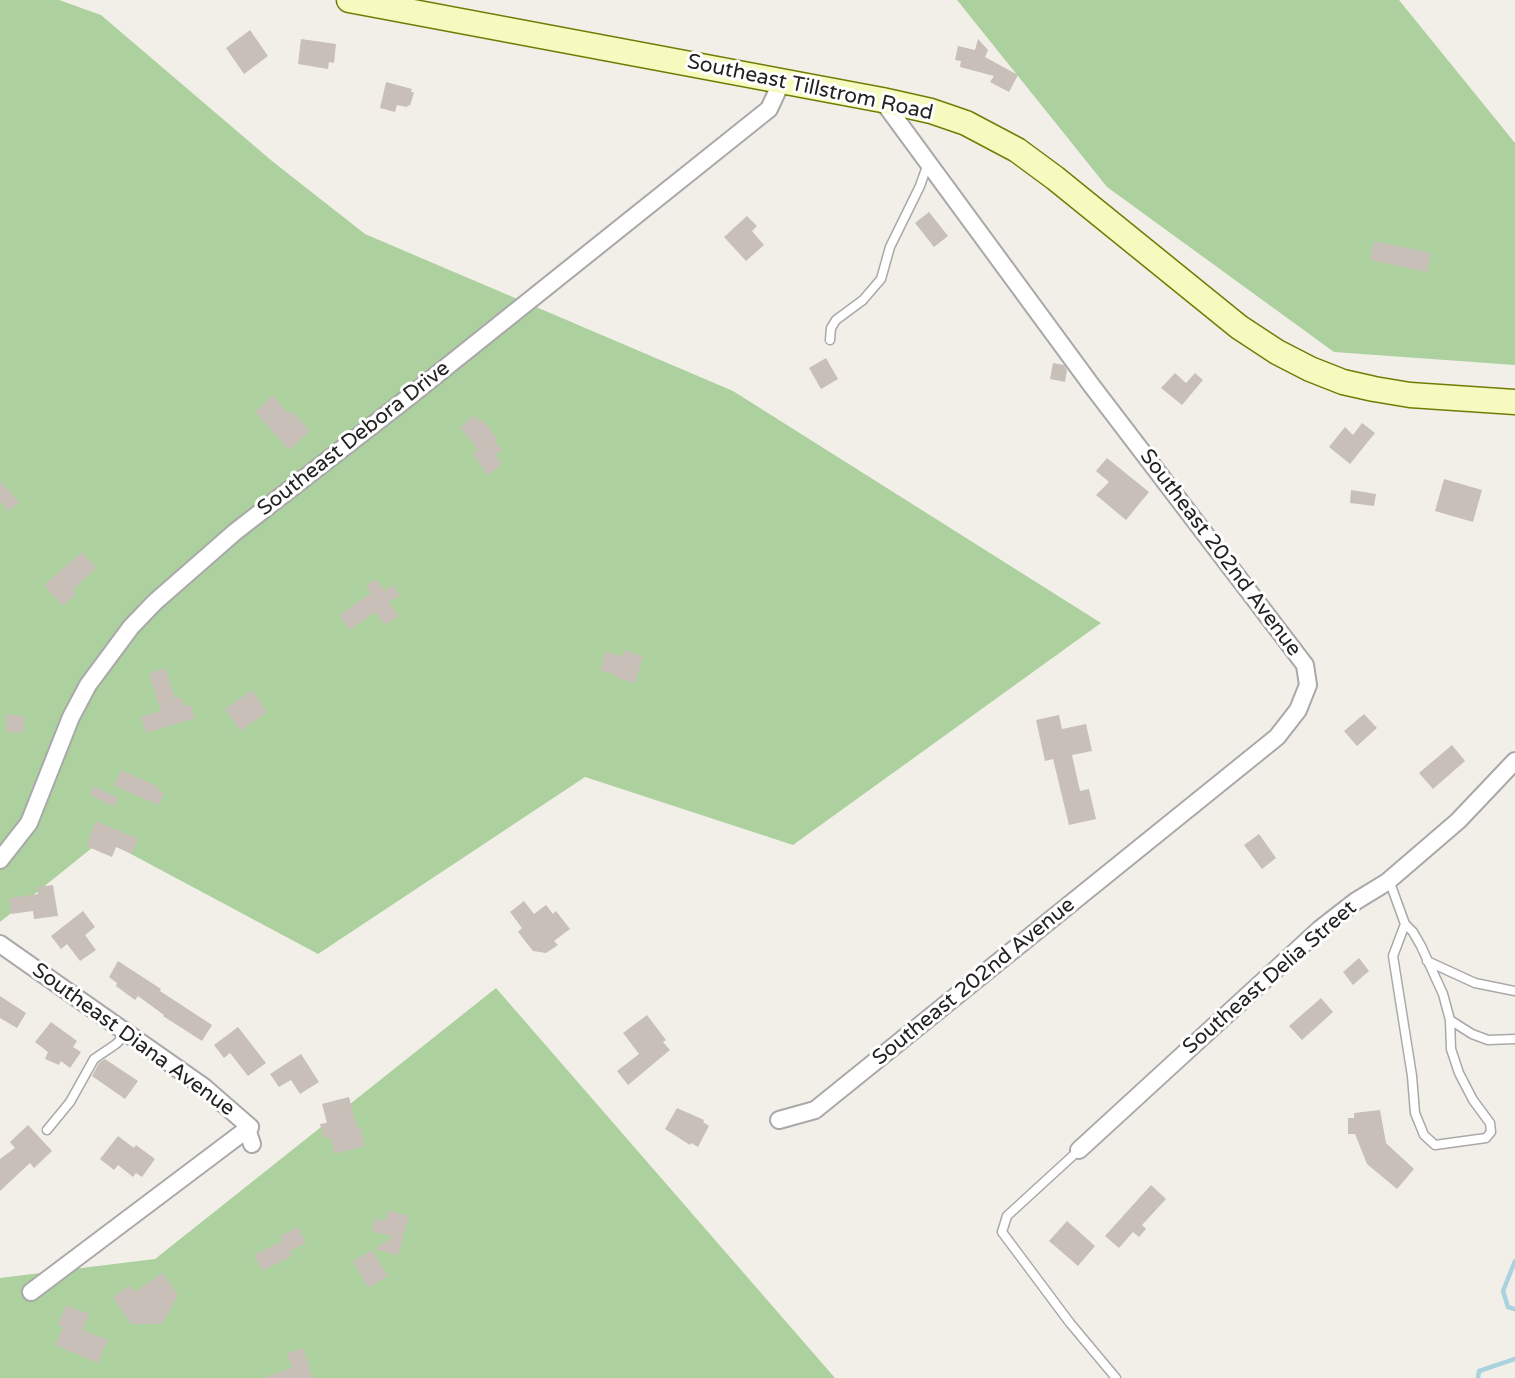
<!DOCTYPE html>
<html>
<head>
<meta charset="utf-8">
<style>
  body { margin:0 }
  canvas { display:block; background:#f2efe9 }
</style>
</head>
<body>
<canvas width="1515" height="1378"></canvas>
<script>
const context = document.querySelector('canvas').getContext('2d');
context.lineJoin = 'round';
function paint(path, color) { context.fillStyle = color; context.fill(path, 'evenodd'); }
const shape = rows => new Path2D(rows.map(r => 'M' + r).join(''));
function stroke(path, color, width, dash) { context.strokeStyle = color; context.lineWidth = width; context.lineCap = dash ? 'butt' : 'round'; context.setLineDash(dash || []); context.stroke(path); }
function label(font, color, halo, rows, align = 'center') {
  context.font = font + ' "Varela Round",sans-serif'; context.lineWidth = 6; context.setLineDash([]); context.textBaseline = 'middle'; context.strokeStyle = halo; context.fillStyle = color; for (const [text, x, y, turn = 0] of rows) {
    context.save(); context.translate(x, y); context.rotate((+turn || 0) * Math.PI / 180); context.textAlign = isNaN(turn) ? turn : align; if (halo) context.strokeText(text, 0, 0); context.fillText(text, 0, 0); context.restore();
  }
}
paint(shape([
  [0,0,59,0,101,15,272,161,365,234,733,391,1101,623,793,845,585,777,318,954,103,839,0,922],
  [957,0,1399,0,1515,143,1515,365,1334,352,1107,187],
  [496,988,835,1378,0,1378,0,1278,155,1259]
]), '#add19e');
stroke(shape([
  [1515,1261,1503,1291,1508,1307,1515,1309],
  [1478,1378,1479,1371,1515,1359]
]), '#aad3df', 4.5);
paint(shape([
  [250,30,268,56,244,74,226,48],
  [301,39,336,44,334,63,329,62,328,69,298,64],
  [978,39,988,50,985,57,1018,75,1009,92,990,82,994,76,960,67,961,61,955,60,958,46,975,50],
  [386,82,412,89,411,92,414,92,410,106,408,105,407,107,397,105,395,112,380,108],
  [929,212,948,236,934,247,915,223],
  [747,216,757,226,752,231,764,245,746,261,724,237],
  [1374,241,1431,253,1427,272,1370,260],
  [826,358,838,379,821,389,809,368],
  [1053,363,1064,365,1067,370,1065,382,1050,379],
  [1175,373,1186,383,1195,373,1203,380,1182,405,1161,388],
  [273,395,289,414,292,411,310,431,289,450,255,412],
  [475,415,480,422,483,420,497,439,494,441,502,450,495,455,502,464,488,475,472,454,478,450,460,427],
  [1362,423,1375,433,1350,464,1329,447,1345,427,1353,435],
  [1107,458,1149,492,1126,520,1096,495,1109,482,1096,471],
  [1444,479,1482,490,1473,522,1435,511],
  [0,481,19,502,9,511,0,502],
  [1351,490,1376,494,1374,506,1350,503],
  [82,552,96,568,73,590,76,594,63,606,44,585],
  [376,579,385,591,393,585,400,595,389,602,399,616,385,625,375,612,350,630,339,615,371,593,366,586],
  [624,650,643,656,635,683,616,678,616,675,600,670,605,652,622,656],
  [165,668,175,699,181,697,184,706,191,705,195,718,146,733,141,717,161,711,149,674],
  [252,690,267,712,240,731,225,709],
  [7,714,24,716,23,733,6,732],
  [1364,714,1377,728,1357,746,1344,731],
  [1059,715,1062,729,1086,724,1092,751,1072,755,1080,791,1089,789,1096,819,1069,825,1053,759,1045,761,1036,720],
  [1452,745,1465,761,1433,789,1419,773],
  [121,770,159,787,157,790,164,793,159,805,114,786],
  [94,786,118,798,114,807,90,795],
  [96,821,138,839,132,854,116,847,112,857,86,846],
  [1259,834,1276,858,1262,869,1244,845],
  [53,885,58,916,34,919,33,911,11,914,9,898,38,894,37,887],
  [524,901,534,914,546,905,553,914,556,911,570,929,554,941,558,945,546,953,533,951,518,932,522,928,510,912],
  [83,911,95,927,85,935,96,950,80,961,67,944,61,949,51,936],
  [1359,958,1369,971,1353,985,1343,972],
  [118,961,161,989,160,991,212,1025,202,1041,163,1016,164,1015,138,996,135,1000,116,986,117,983,109,977],
  [0,996,26,1013,17,1028,0,1018],
  [1321,998,1333,1012,1302,1040,1289,1026],
  [647,1015,666,1040,663,1042,670,1050,628,1085,617,1071,639,1054,623,1033],
  [51,1022,77,1041,73,1047,81,1052,70,1068,61,1061,59,1065,45,1059,48,1052,35,1042],
  [238,1027,266,1063,248,1076,230,1053,224,1058,214,1045],
  [301,1054,319,1082,300,1094,291,1080,279,1087,270,1074],
  [105,1059,138,1081,125,1099,92,1076,99,1063],
  [349,1097,357,1128,360,1127,365,1146,334,1154,330,1137,324,1139,320,1124,327,1123,322,1104],
  [677,1108,704,1120,703,1122,709,1126,698,1147,691,1143,690,1145,665,1129],
  [1380,1110,1386,1143,1414,1169,1397,1189,1367,1164,1355,1134,1348,1134,1348,1118,1354,1118,1354,1113],
  [28,1125,52,1151,34,1168,30,1163,0,1191,0,1159,15,1148,10,1142],
  [118,1136,134,1148,136,1145,155,1159,142,1177,136,1173,133,1177,118,1165,114,1170,100,1159],
  [1151,1185,1166,1199,1142,1225,1146,1229,1139,1237,1133,1232,1119,1248,1105,1236],
  [388,1210,409,1216,398,1255,374,1249,393,1237,371,1231,375,1218,385,1221],
  [1067,1221,1095,1246,1078,1266,1049,1241],
  [298,1227,306,1243,290,1251,292,1256,262,1271,254,1255,282,1241,280,1236],
  [372,1250,388,1276,368,1288,353,1261],
  [163,1273,178,1295,162,1324,131,1324,113,1298,129,1285,134,1292],
  [66,1305,89,1314,83,1330,108,1340,98,1363,55,1345,63,1327,58,1325],
  [303,1348,313,1378,268,1378,267,1376,292,1368,287,1353]
]), '#c7bfb8');
const lane = shape([
  [830,340,831,328,836,320,863,300,881,279,890,247,920,186,928,163],
  [1389,880,1405,924,1393,956,1412,1076,1415,1113,1424,1135,1435,1145,1486,1138,1491,1132,1490,1123,1473,1100,1459,1073,1451,1049,1450,1020,1443,994,1421,946,1413,932,1405,924],
  [1427,961,1475,983,1515,991],
  [1450,1020,1472,1034,1488,1040,1515,1039],
  [47,1130,70,1102,94,1059,116,1044,126,1034],
  [1079,1150,1007,1216,1002,1232,1070,1323,1116,1378]
]);
const street = shape([
  [0,860,29,823,71,717,88,685,131,627,155,602,235,532,405,400,769,109,782,81],
  [0,944,204,1087,250,1127,248,1132,252,1144],
  [779,1120,815,1110,1277,737,1298,710,1308,685,1305,665,1092,386,882,100],
  [1079,1150,1320,929,1356,901,1387,882,1458,821,1515,761],
  [31,1292,250,1127]
]);
const secondary = shape([
  [349,0,882,100,931,111,966,123,1017,150,1055,178,1239,327,1277,352,1310,369,1343,382,1374,389,1410,395,1515,402]
]);
stroke(lane, '#a9a9a9', 11);
stroke(street, '#a9a9a9', 20);
stroke(secondary, '#707d05', 27);
stroke(lane, '#fff', 8);
stroke(street, '#fff', 16);
stroke(secondary, '#f7fabf', 24);
label('21px', '#222', '#fff', [
  ["Southeast Tillstrom Road",810,88,12],
  ["Southeast Debora Drive",354,439,-38],
  ["Southeast 202nd Avenue",1220,553,53],
  ["Southeast Delia Street",1270,978,-41],
  ["Southeast 202nd Avenue",974,982,-39],
  ["Southeast Diana Avenue",133,1040,36]
]);
</script>
</body>
</html>
